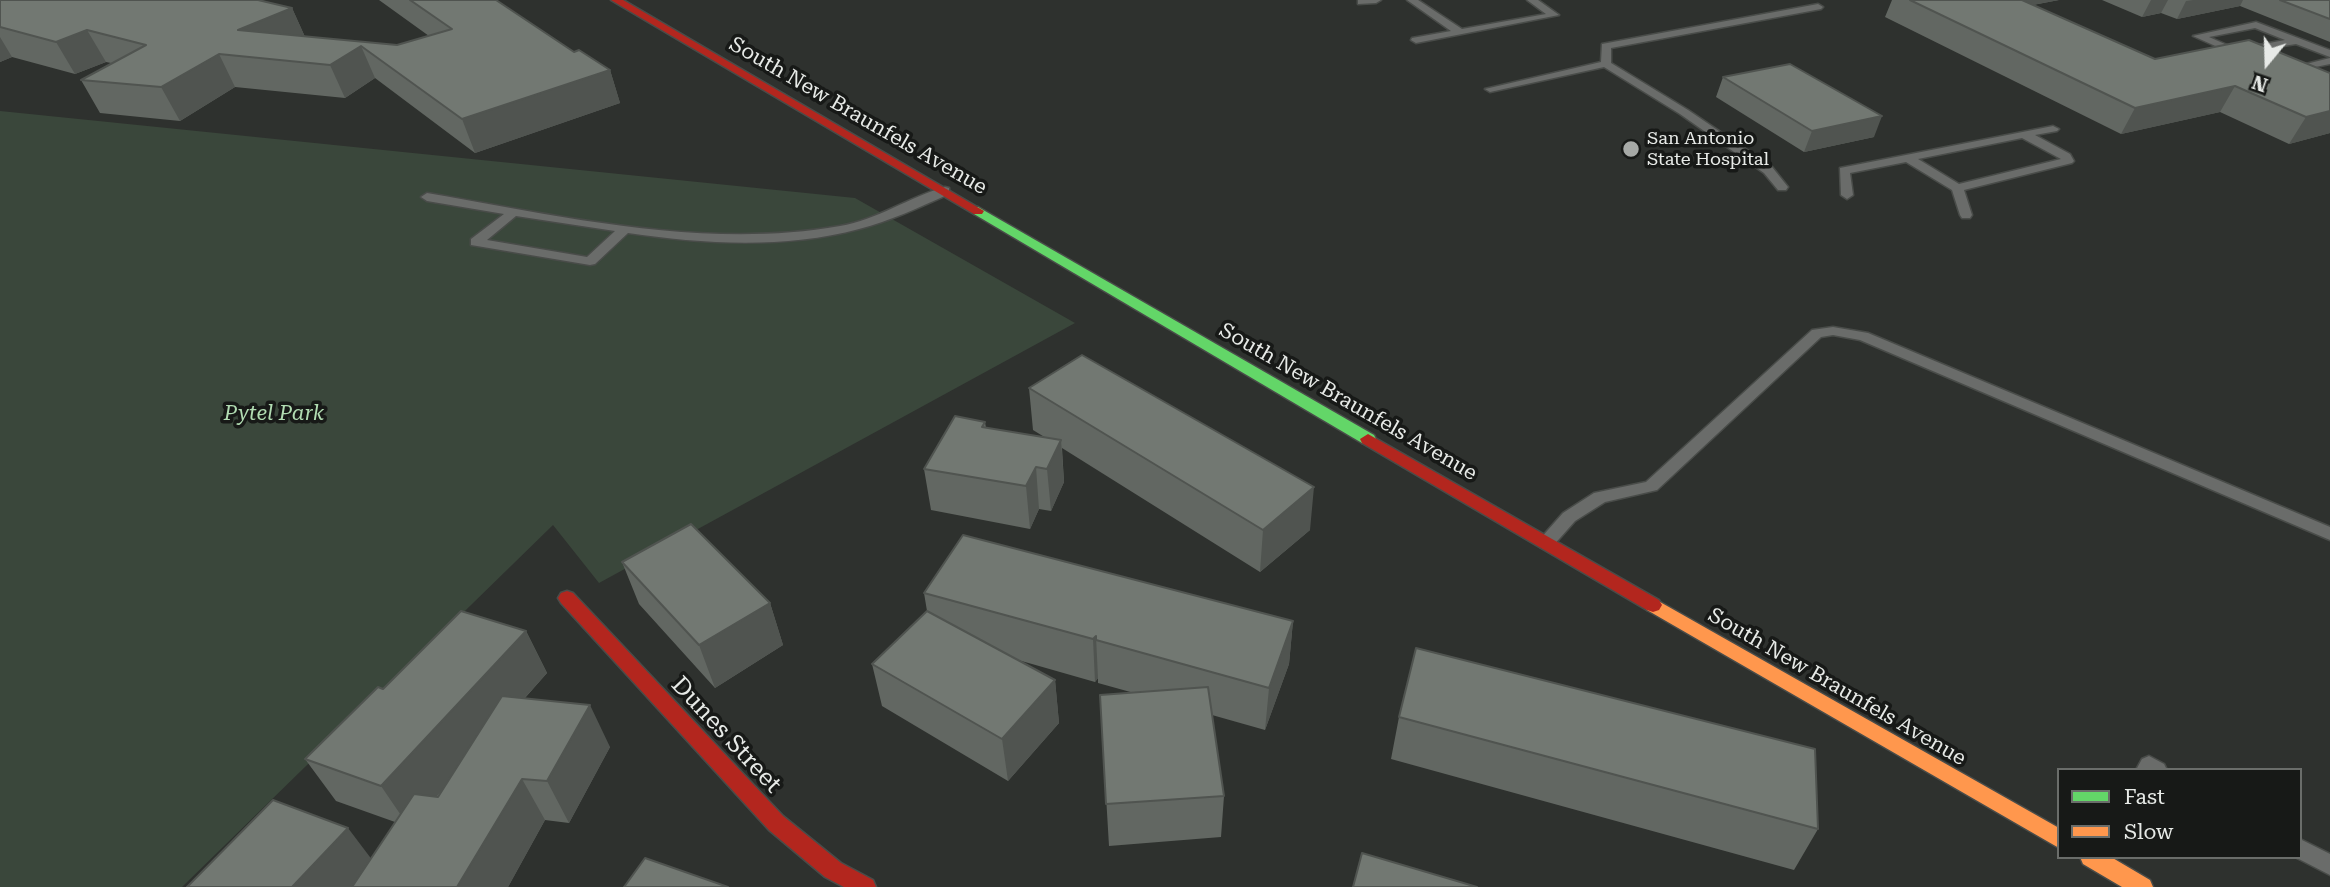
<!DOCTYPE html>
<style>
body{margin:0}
#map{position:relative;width:2330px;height:887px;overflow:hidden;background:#2e312e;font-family:"Roboto Serif",serif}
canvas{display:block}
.legend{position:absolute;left:2057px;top:768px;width:245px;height:91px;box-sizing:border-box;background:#171917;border:2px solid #6a6d6a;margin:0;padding:9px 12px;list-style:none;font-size:21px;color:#e7eae7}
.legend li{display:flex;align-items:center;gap:14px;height:35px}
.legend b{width:35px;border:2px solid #6a6d6a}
.north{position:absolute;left:2232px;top:28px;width:70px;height:70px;-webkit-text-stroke:5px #171917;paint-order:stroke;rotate:199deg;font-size:19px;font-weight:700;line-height:28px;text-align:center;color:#e7eae7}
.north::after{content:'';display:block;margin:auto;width:24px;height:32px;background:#e7eae7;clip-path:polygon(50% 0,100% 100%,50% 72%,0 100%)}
</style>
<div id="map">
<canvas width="2330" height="887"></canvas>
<ul class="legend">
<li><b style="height:9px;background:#63d668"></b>Fast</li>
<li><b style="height:9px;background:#ff974d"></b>Slow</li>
</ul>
<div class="north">N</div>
</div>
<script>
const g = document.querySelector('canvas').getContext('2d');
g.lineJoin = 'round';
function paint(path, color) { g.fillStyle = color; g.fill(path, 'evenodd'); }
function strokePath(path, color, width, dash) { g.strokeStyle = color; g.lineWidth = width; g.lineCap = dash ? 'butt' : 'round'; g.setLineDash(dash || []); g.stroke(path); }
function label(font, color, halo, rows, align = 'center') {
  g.font = font + ' "Roboto Serif",serif'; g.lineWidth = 7; g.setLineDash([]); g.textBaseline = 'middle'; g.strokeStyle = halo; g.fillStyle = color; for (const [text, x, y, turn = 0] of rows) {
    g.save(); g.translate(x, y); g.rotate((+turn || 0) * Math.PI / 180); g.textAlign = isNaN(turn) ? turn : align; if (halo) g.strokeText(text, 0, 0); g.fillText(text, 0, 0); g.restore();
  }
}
paint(new Path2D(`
 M0 111 855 198 1075 323 599 583 553 525 182 887H0Z`), '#3a473b');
const lane = new Path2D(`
 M1358 0H1381L1376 3 1358 4Z
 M1407 0H1418L1462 29 1546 14 1527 0H1538L1559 15 1416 43 1411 40 1412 38 1451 31Z
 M1818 4 1823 7 1821 9 1611 48V63L1688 110 1772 167 1788 187 1786 190H1778L1764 173 1680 114 1604 67 1490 92 1485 89 1601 62 1602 44Z
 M2256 22 2330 50V57L2296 44 2244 52V56L2240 57 2193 36ZM2255 28 2285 40 2243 48V52L2209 37Z
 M2330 58V64L2291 72 2286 69Z
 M2053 126 2059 129 2057 131 2035 135 2070 154 2074 161 2072 163 1964 190 1972 215 1970 218H1962L1960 215 1952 190 1906 162 1850 173 1853 195 1847 199 1841 195 1840 168ZM2022 138 2061 159 1959 184 1918 159Z
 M945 187 949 188V194C920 207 890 221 859 229 785 249 702 244 628 233L595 264 590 265 471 245V239L504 214 427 201 421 197 427 193C560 216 705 250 840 226 877 220 909 197 945 187ZM516 216 615 231 587 257 487 240Z
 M1833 327 1868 333 2330 527V540L1860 340 1833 335 1821 337 1657 490 1605 502 1575 521 1552 547H1540L1537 543 1540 539 1563 513 1594 493 1646 482 1812 330Z
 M2149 756 2164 764 2167 770H2136L2142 759Z
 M2300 839 2330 854V875L2295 857H2300Z`);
const fast = new Path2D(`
 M978 207 1374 435 1376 439 1368 444 1362 443 974 214V208Z`);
const slow = new Path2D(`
 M1653 598 2059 828V848L1647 610 1644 605 1647 600Z
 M2080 857H2111L2150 880 2153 887H2122L2083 864Z`);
const jam = new Path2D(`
 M611 0H623L984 211 982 214H974Z
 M1368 434 1659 600 1662 605 1659 610 1653 612 1647 610 1362 443 1360 439Z
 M567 591 573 593 783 816 841 863 873 880 876 887H844L825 877 769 830 561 603 558 598 561 593Z`);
strokePath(lane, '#494c49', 3);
strokePath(fast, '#494c49', 3);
strokePath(slow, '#494c49', 3);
strokePath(jam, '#494c49', 3);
paint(lane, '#6a6c6a');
paint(fast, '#63d668');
paint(slow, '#ff974d');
paint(jam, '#b3261e');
paint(new Path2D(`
 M0 0H261H260L292 8 305 37 397 45 429 36 379 0H496L574 52 610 70 620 103 475 153 375 78 345 98 235 87 180 121 100 113 81 80 111 63 106 62 75 74 12 57 0 62Z
 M1892 0H2059L2033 5 2155 59 2330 73V133L2289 144 2220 112 2121 134 1885 17Z
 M2102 0H2330V42L2240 6 2177 19 2161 13 2142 17Z
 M1723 77 1874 137 1804 152 1716 97Z
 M1029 388 1310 530 1260 572 1062 448 1064 482 1051 511 1039 509 1030 529 931 510 924 469 985 422 986 428 1046 438 1033 430Z
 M622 562 770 603 783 645 715 688 639 604Z
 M924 593 1293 621 1289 664 1265 730 1212 715 1224 796 1221 837 1109 846 1100 695 1134 693 1098 683V678L1095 682 1018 660 1055 680 1059 723 1008 781 882 706 872 664 927 611Z
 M526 631 547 673 525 698 610 747 569 823 545 820 508 887H187L371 858 395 822 336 801 305 759 383 689Z
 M1399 717 1818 829 1794 870 1391 759Z`), '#626762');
paint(new Path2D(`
 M2005 0H2059L2000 11Z
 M2151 0H2168L2161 13 2142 17Z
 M2193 0H2243L2240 6 2177 19 2186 1Z
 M292 8 306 39 238 30Z
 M87 30 106 62 75 74 56 42Z
 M0 37 12 57 0 62Z
 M361 46 375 78 345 98 330 65Z
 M219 54 235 87 180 121 161 87Z
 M610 70 620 103 475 153 462 119Z
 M2235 86 2220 112 2121 134 2135 108Z
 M2330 111V133L2289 144 2306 117Z
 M1882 116 1874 137 1804 152 1812 131Z
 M1061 440 1064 482 1051 511 1047 469Z
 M1036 467 1039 509 1030 529 1026 486Z
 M1314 487 1310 530 1260 572 1263 530Z
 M770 603 783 645 715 688 699 645Z
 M1293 621 1289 664 1265 730 1269 688Z
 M526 631 547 673 409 827 381 786Z
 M1096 636 1098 678 1095 682 1093 639Z
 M1055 680 1059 723 1008 781 1002 739Z
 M590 705 610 747 569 823 547 781Z
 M522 779 545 820 508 887H457Z
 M348 828 379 869 363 887H292Z`), '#505450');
const building = new Path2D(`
 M0 0H258L292 8 238 30 397 45 452 29 410 0H496L574 52 579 50 610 70 462 119 361 46 330 65 219 54 161 87 81 80 146 45 87 30 56 42 0 27Z
 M1910 0H2022L2155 59 2249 40 2330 73V111L2306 117 2235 86 2135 108Z
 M2280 0H2330V19Z
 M1790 64 1882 116 1812 131 1723 77Z
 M1082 355 1314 487 1263 530 1029 388Z
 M955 416 985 422 982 427 1061 440 1047 469 1036 467 1026 486 924 469Z
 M691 524 770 603 699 645 622 562Z
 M963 535 1293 621 1269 688 1096 640V636L1093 639 924 593Z
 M461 611 526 631 381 786 305 759 378 687 383 689Z
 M927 611 1055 680 1002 739 872 664Z
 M1416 648 1815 749 1818 829 1399 717Z
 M1208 687 1224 796 1106 804 1100 695Z
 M502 696 590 705 547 781 522 779 457 887H352L414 794 438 797Z
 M273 800 348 828 292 887H187Z
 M1362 853 1477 887H1353Z
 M645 858 728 887H624Z`);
paint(building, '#727872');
strokePath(building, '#505450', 2);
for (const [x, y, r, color] of [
 [1631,149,9,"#a6a9a6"]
]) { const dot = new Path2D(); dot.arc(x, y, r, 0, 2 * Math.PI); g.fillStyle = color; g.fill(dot); strokePath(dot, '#171917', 2.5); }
label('18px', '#e7eae7', '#171917', [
 ["San Antonio",1647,139],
 ["State Hospital",1647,160]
], 'left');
label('21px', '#e7eae7', '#171917', [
 ["South New Braunfels Avenue",858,116,30],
 ["South New Braunfels Avenue",1348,402,30],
 ["South New Braunfels Avenue",1837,687,30]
]);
label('italic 21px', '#b1dcb2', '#171917', [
 ["Pytel Park",274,414]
]);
label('24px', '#e7eae7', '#171917', [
 ["Dunes Street",726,735,47]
]);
</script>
